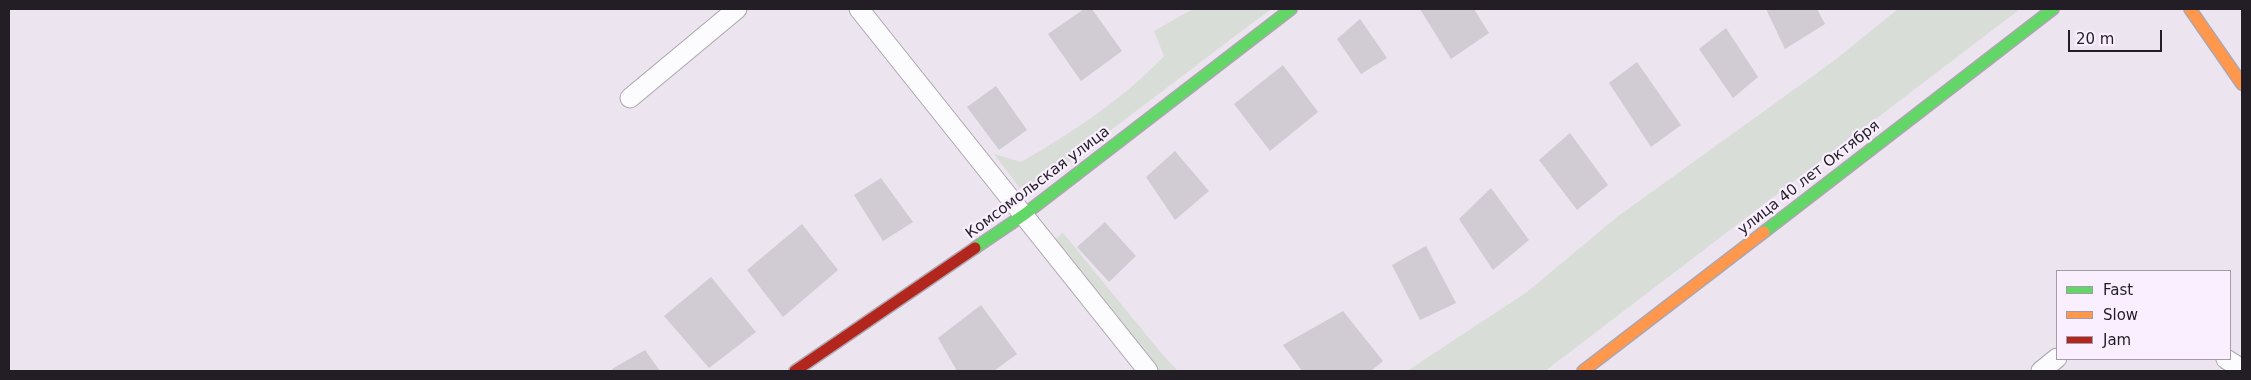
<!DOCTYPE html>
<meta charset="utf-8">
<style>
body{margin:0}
#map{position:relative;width:2251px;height:380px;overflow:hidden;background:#ece4ef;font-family:"DejaVu Sans",sans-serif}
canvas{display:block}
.frame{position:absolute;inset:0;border:10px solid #231e25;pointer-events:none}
.legend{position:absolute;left:2056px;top:270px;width:175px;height:90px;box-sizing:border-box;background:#f9effe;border:1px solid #a39ba7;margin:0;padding:6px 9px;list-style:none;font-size:15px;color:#231e25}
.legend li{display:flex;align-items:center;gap:10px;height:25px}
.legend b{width:25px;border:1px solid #a39ba7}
.scale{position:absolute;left:2068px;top:30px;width:94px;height:22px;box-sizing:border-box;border:2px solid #231e25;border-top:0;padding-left:6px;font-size:15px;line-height:18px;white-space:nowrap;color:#231e25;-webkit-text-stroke:4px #f9effe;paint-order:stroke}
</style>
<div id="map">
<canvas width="2251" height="380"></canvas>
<div class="frame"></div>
<ul class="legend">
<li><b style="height:6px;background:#63d668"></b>Fast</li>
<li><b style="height:6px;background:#ff974d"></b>Slow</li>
<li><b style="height:6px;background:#b3261e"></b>Jam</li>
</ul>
<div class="scale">20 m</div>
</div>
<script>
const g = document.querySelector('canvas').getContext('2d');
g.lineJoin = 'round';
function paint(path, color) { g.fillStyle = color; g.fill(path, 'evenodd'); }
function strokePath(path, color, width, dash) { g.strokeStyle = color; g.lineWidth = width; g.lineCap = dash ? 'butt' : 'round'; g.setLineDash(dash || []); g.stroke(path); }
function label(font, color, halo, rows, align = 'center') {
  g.font = font + ' "DejaVu Sans",sans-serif'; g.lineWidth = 4.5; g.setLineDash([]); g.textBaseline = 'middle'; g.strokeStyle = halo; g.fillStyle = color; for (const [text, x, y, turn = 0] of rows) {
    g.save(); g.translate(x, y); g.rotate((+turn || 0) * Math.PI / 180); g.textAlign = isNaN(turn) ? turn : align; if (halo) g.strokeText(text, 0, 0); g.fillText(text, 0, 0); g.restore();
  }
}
paint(new Path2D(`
 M1193 9H1271L1025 195 994 154 1021 162C1074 131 1121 101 1164 56L1154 31Z
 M1898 9H2020L1545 371H1407L1527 292 1617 217 1835 60Z
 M1063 233 1162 354 1178 371H1157L1054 240Z`), '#d9ddd7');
paint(new Path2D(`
 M1084 9H1092L1122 51 1081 81 1048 34Z
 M1420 9H1474L1489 33 1451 59Z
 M1766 9H1817L1825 24 1785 49Z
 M1360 19 1387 58 1361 74 1337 39Z
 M1726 28 1758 77 1733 98 1699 49Z
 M1637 62 1681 125 1651 147 1609 83Z
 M1283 65 1318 112 1270 151 1234 104Z
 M996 86 1027 130 999 150 967 107Z
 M1570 133 1608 185 1577 210 1539 160Z
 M1175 151 1209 191 1175 220 1146 177Z
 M881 178 913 222 883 241 854 195Z
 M1491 188 1529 240 1493 270 1459 219Z
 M1105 222 1136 256 1109 282 1077 247Z
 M802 224 838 270 783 317 747 270Z
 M1426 246 1456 303 1420 320 1392 265Z
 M711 277 756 332 709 368 664 316Z
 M981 305 1017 354 994 371H957L938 338Z
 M1343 311 1383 361 1371 371H1302L1283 345Z
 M645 350 660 371H613L612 369Z`), '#d1cbd3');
const lane = new Path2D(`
 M859 9 1148 371
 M630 98 737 9
 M2226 359 2242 369
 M2041 371 2057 358`);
const fast = new Path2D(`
 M1764 232 2053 9
 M975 248 1025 214 1291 9`);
const slow = new Path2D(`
 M2190 9 2242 84
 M1583 371 1764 232`);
const jam = new Path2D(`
 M795 371 975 248`);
strokePath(lane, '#aca6ae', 21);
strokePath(fast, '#aca6ae', 14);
strokePath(slow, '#aca6ae', 14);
strokePath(jam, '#aca6ae', 14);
strokePath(lane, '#fcfbfd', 19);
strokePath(fast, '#63d668', 11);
strokePath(slow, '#ff974d', 11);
strokePath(jam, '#b3261e', 11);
label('15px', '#231e25', '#f9effe', [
 ["улица 40 лет Октября",1809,178,-38],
 ["Комсомольская улица",1038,183,-37]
]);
</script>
